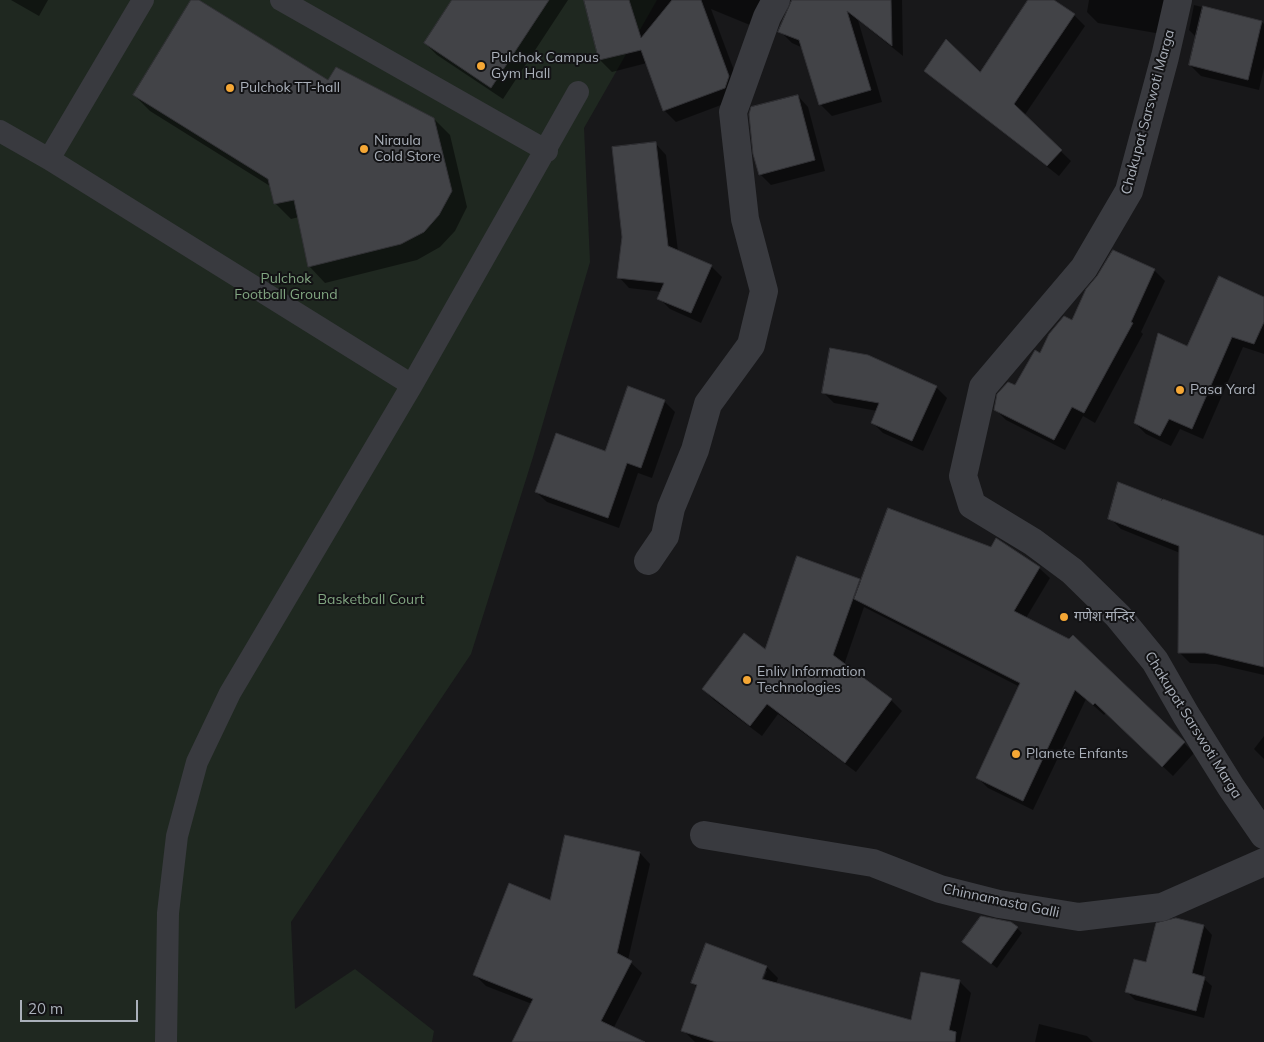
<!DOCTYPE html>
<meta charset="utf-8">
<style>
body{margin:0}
#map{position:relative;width:1264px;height:1042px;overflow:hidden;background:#18181a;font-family:Mulish,sans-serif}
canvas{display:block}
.scale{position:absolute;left:20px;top:1000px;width:118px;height:22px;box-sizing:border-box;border:2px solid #aab0ba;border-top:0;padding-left:6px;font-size:15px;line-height:18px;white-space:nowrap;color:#aab0ba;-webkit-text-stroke:4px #131315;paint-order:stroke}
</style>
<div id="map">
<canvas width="1264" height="1042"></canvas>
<div class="scale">20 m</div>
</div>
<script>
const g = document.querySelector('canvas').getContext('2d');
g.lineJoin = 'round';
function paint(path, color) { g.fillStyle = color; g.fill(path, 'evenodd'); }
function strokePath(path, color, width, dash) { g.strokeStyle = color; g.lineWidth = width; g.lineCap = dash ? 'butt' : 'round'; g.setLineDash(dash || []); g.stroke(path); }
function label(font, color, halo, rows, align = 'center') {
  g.font = font + ' Mulish,"Noto Sans Devanagari",sans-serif'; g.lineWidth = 4; g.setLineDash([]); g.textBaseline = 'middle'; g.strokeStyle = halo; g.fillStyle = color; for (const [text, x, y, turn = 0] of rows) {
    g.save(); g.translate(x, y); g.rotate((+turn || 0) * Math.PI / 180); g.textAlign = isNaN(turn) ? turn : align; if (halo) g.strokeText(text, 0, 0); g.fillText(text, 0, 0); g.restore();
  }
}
paint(new Path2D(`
 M0 0H657L584 128 590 262 533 457 471 654 291 922 295 1009 355 969 434 1031 432 1042H0Z`), '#1f2820');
paint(new Path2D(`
 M11 0H48L39 16Z
 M193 0H196L329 82 434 119 450 135 467 207 455 231 440 247 417 260 325 283 310 267 299 217 291 219 275 203 270 186 150 111 134 95Z
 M454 0H568L503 99 437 55 425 43Z
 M585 0H778L762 30 711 9 741 89 737 99 676 122 664 110 647 63 612 72 600 60Z
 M793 0H902L903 56 858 20 882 102 832 116 820 104 803 48 792 43 780 31Z
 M1029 0H1052L1074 15 1085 26 1024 116 1071 161 1059 176 937 81 926 71 975 82Z
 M1089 0H1165L1167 35 1098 23 1087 12Z
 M1194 5 1262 22 1264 24V68L1259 90 1201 76 1190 65 1197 38 1189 30Z
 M798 96 808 107 825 171 771 185 760 174Z
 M656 144 666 155 678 251 711 266 722 277 701 323 670 309 659 298 662 292 629 288 619 277Z
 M1154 270 1165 281 1141 332 1143 334 1095 423 1083 416 1065 450 1006 420 995 409 1015 387 1040 354 1072 322Z
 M1264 299V354L1243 347 1203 439 1180 429 1171 446 1146 434 1135 423 1188 348Z
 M936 387 947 398 923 451 883 433 872 422 877 411 834 403 823 392Z
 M664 401 675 412 652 478 638 473 619 528 547 502 536 492 605 453Z
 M1119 484 1264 537V675L1216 664 1190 663 1180 653V553L1121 529 1110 518Z
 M1039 568 1050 578 1026 618 1184 743 1194 753 1173 776 1106 713 1104 715 1086 699 1033 810 988 788 978 778 1020 687 864 607 844 665 891 700 902 711 856 772 778 714 762 736 714 700 703 689 766 651 860 580 862 582Z
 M1264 736V759L1254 749Z
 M640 853 650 864 628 960 642 973 612 1031 613 1042H513L532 1004 486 986 475 975 551 902Z
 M1176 919 1204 926 1212 935 1202 977 1212 986 1204 1018 1135 1000 1127 992Z
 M1017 928 1022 933 997 968 963 942Z
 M767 967 778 978 776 984 911 1021 959 981 971 993 960 1042H695L683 1030 697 987 692 982ZM764 971H767L761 985 759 984Z
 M1039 1024 1087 1036 1093 1042H1035Z`), '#0007');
const building = new Path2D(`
 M191 0H199L328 80 336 67 434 118 452 191 439 215 424 232 401 244 308 267 294 200 274 204 268 179 133 95Z
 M452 0H549L491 88 424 43Z
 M584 0H629L641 38 672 0H701L729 76 725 88 663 111 641 50 599 60Z
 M792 0H891L892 46 847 11 871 90 819 105 799 40 778 32Z
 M1028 0H1054L1075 14 1014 104 1062 150 1047 166 924 71 946 39 980 72Z
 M1203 6 1262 21 1248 80 1189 65Z
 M798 95 815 160 759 175 753 154 749 114 751 107Z
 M656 142 668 246 712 265 691 313 657 299 664 283 617 278 622 237 612 147Z
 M1113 250 1155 269 1131 322 1133 323 1084 413 1072 407 1054 440 994 410 997 394 1008 382 1015 385 1035 350 1040 353 1049 334 1064 316 1072 320 1086 289 1097 276Z
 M1219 276 1264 297V322L1254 344 1232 337 1192 429 1169 419 1160 436 1134 423 1158 333 1187 346Z
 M830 348 868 355 937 386 912 441 871 423 879 403 822 393Z
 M628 386 665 400 641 468 627 463 608 518 535 492 556 433 605 451Z
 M1118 482 1162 499 1161 501 1163 499 1264 536V667L1205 653H1178L1179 546 1108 519Z
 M888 508 991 547 996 538 1040 567 1014 611 1069 639 1073 635 1185 742 1162 767 1095 703 1093 705 1075 690 1023 801 976 778 1020 683 854 599Z
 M797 556 860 579 833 655 892 699 845 763 767 704 750 726 702 689 744 633 765 649Z
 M565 835 640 852 617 953 632 961 601 1021 645 1042H512L533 999 473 975 509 883 550 900Z
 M981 916 1011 922 1018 927 991 964 962 942Z
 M1176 918 1204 925 1192 973 1205 977 1196 1011 1125 992 1134 959 1146 962 1156 923Z
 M706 943 767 966 762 979 911 1020 921 972 960 980 949 1030 956 1032 955 1042H716L681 1031 697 985 691 983Z`);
paint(building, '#424347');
strokePath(building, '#323236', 1);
strokePath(new Path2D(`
 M281 0 547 151
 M0 131 49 159 412 385
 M49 159 143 0
 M166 1042 168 913 177 836 197 762 230 693 412 385 578 92`), '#393a3f', 22);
strokePath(new Path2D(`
 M1178 0 1165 57 1129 191 1084 268 983 387 963 476 972 505 1033 542 1072 571 1118 616 1155 661 1186 715 1231 787 1264 835
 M648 561 665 536 671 508 695 450 708 404 751 345 764 291 745 219 733 112 767 17 776 0
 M704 835 873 863 940 889 999 904 1079 917 1162 907 1264 862`), '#393a3f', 28);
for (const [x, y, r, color] of [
 [481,66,5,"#f5a735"],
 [230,88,5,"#f5a735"],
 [364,149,5,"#f5a735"],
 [1180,390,5,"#f5a735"],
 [1064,617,5,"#f5a735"],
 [747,680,5,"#f5a735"],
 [1016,754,5,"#f5a735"]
]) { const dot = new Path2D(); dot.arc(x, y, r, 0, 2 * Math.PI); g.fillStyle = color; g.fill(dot); strokePath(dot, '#131315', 2); }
label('14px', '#aab0ba', '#131315', [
 ["Pulchok Campus",491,58],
 ["Gym Hall",491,74],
 ["Pulchok TT-hall",240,88],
 ["Niraula",374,141],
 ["Cold Store",374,157],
 ["Pasa Yard",1190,390],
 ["गणेश मन्दिर",1074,617],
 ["Enliv Information",757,672],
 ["Technologies",757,688],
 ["Planete Enfants",1026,754]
], 'left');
label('14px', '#aab0ba', '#131315', [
 ["Chakupat Sarswoti Marga",1148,112,-75],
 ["Chakupat Sarswoti Marga",1193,725,58],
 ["Chinnamasta Galli",1001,901,12]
]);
label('14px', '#81a581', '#131315', [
 ["Pulchok",286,279],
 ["Football Ground",286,295],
 ["Basketball Court",371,600]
]);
</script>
